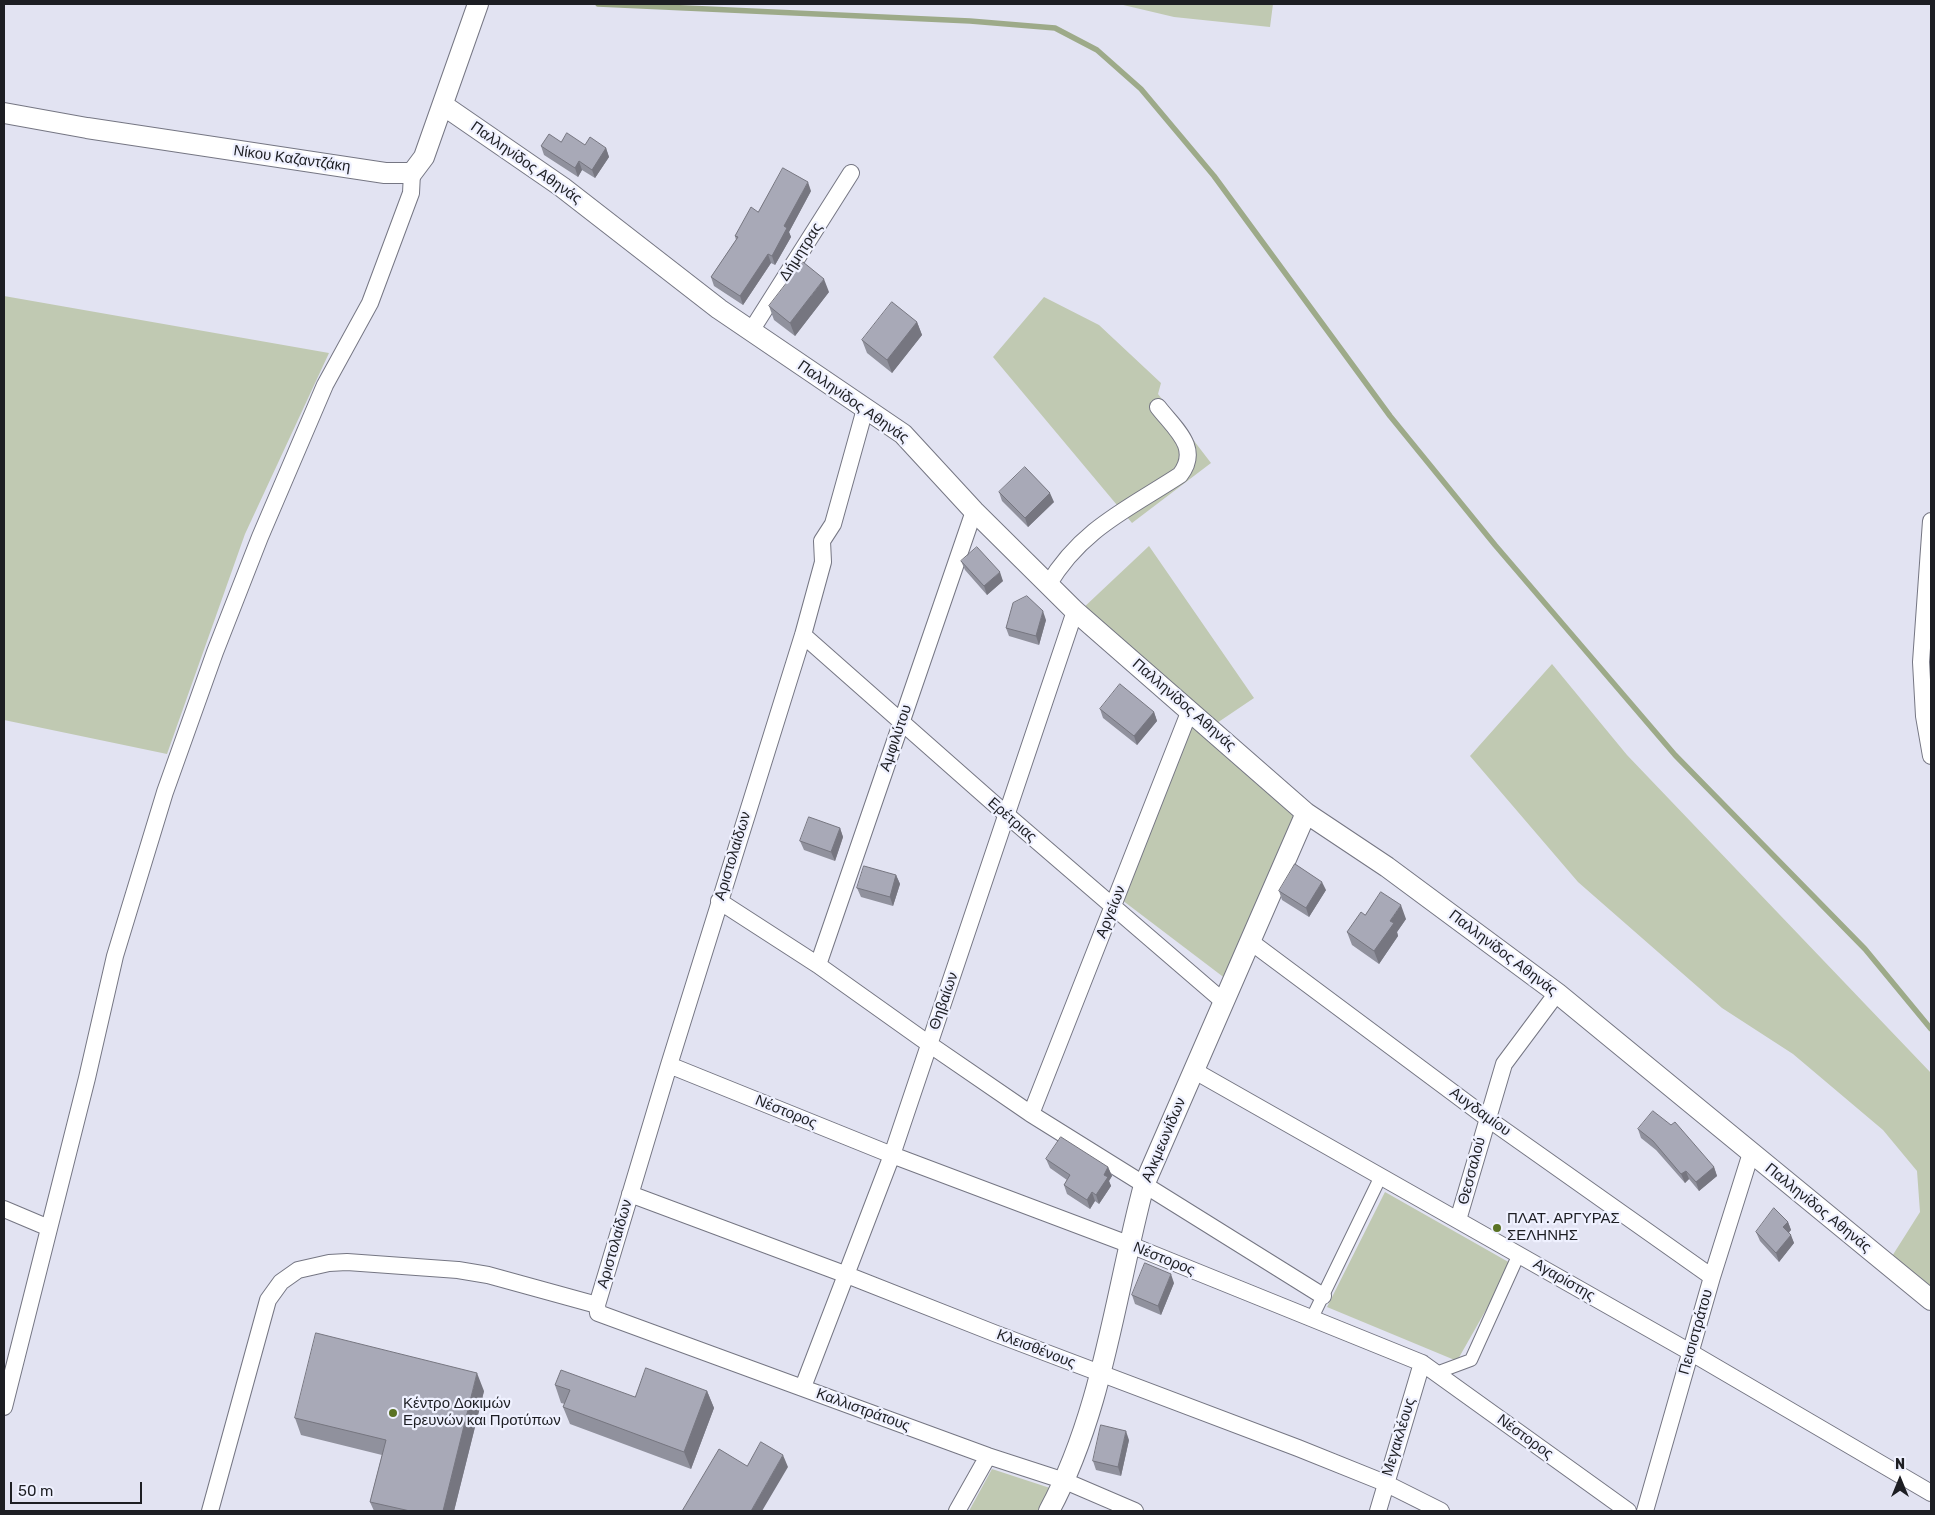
<!DOCTYPE html>
<meta charset="utf-8">
<style>
body{margin:0}
#map{position:relative;width:1935px;height:1515px;overflow:hidden;background:#e2e3f2;font-family:Rubik,sans-serif}
canvas{display:block}
.frame{position:absolute;inset:0;border:5px solid #1d1e23;pointer-events:none}
.north{position:absolute;left:1875px;top:1455px;width:50px;height:50px;-webkit-text-stroke:4px #eff1ff;paint-order:stroke;rotate:0deg;font-size:14px;font-weight:700;line-height:20px;text-align:center;color:#1d1e23}
.north::after{content:'';display:block;margin:auto;width:18px;height:22px;background:#1d1e23;clip-path:polygon(50% 0,100% 100%,50% 72%,0 100%)}
.scale{position:absolute;left:10px;top:1482px;width:132px;height:22px;box-sizing:border-box;border:2px solid #1d1e23;border-top:0;padding-left:6px;font-size:15px;line-height:18px;white-space:nowrap;color:#1d1e23;-webkit-text-stroke:4px #eff1ff;paint-order:stroke}
</style>
<div id="map">
<canvas width="1935" height="1515"></canvas>
<div class="frame"></div>
<div class="north">N</div>
<div class="scale">50 m</div>
</div>
<script>
const g = document.querySelector('canvas').getContext('2d');
g.lineJoin = 'round';
function paint(path, color) { g.fillStyle = color; g.fill(path, 'evenodd'); }
function strokePath(path, color, width, dash) { g.strokeStyle = color; g.lineWidth = width; g.lineCap = dash ? 'butt' : 'round'; g.setLineDash(dash || []); g.stroke(path); }
function label(font, color, halo, rows, align = 'center') {
  g.font = font + ' Rubik,sans-serif'; g.lineWidth = 4.5; g.setLineDash([]); g.textBaseline = 'middle'; g.strokeStyle = halo; g.fillStyle = color; for (const [text, x, y, turn = 0] of rows) {
    g.save(); g.translate(x, y); g.rotate((+turn || 0) * Math.PI / 180); g.textAlign = isNaN(turn) ? turn : align; if (halo) g.strokeText(text, 0, 0); g.fillText(text, 0, 0); g.restore();
  }
}
paint(new Path2D(`
 M1119 4H1273L1270 27 1174 17Z
 M4 296 329 353 245 534 167 754 4 720Z
 M1044 297 1099 325 1161 383 1158 394 1211 463 1132 523 993 357Z
 M1149 546 1254 698 1214 725 1081 610Z
 M1552 664 1627 755 1931 1073V1292L1889 1261 1920 1212 1917 1171 1883 1130 1793 1054 1722 1008 1578 882 1470 756Z
 M1193 723 1295 815 1226 979 1122 900Z
 M1385 1192 1512 1264 1457 1361 1327 1307Z
 M992 1469 1050 1488 1038 1511H969Z`), '#c0c9b2');
strokePath(new Path2D(`
 M598 4 970 21 1055 28 1097 50 1141 89 1214 176 1390 416 1495 545 1675 755 1865 949 1931 1029`), '#9daa89', 5.5);
const pedestrian = new Path2D(`
 M1312 1318 1381 1176
 M1436 1373 1471 1360 1519 1254`);
const minor = new Path2D(`
 M751 331 851 173
 M865 409 833 524 822 541 823 562 803 635 669 1065 597 1305 598 1313 988 1456 1065 1481 1135 1511
 M1931 521 1921 662 1924 716 1931 756
 M1048 585C1081 529 1128 509 1180 475 1201 448 1175 429 1158 407
 M803 635 1008 816 1224 1002
 M719 901 818 965 929 1044 1031 1114 1323 1296
 M1251 942 1487 1118 1712 1277
 M818 965 974 511
 M669 1065 892 1155 1128 1244 1422 1363 1628 1511
 M1193 1070 1690 1352 1931 1493
 M1031 1114 1190 710
 M630 1194 847 1275 994 1333 1298 1448 1385 1483 1441 1511
 M4 1209 49 1228
 M1458 1220 1504 1064 1557 993
 M803 1387 892 1155 1075 611
 M4 1407 87 1078 115 956 165 792 215 652 260 537 325 385 370 303 411 193 412 173
 M210 1511 268 1300 281 1282 298 1270 329 1263 347 1262 458 1270 488 1275 597 1305
 M957 1511 988 1456
 M1378 1511 1422 1363
 M1645 1511 1712 1277 1751 1153`);
const tertiary = new Path2D(`
 M443 105 562 187 719 309 903 434 974 511 1075 611 1306 813 1387 867 1557 993 1931 1300
 M4 113 87 128 385 173H412L424 157 478 4
 M1049 1511C1103 1411 1115 1294 1144 1185L1306 813`);
strokePath(pedestrian, '#757683', 14);
strokePath(minor, '#757683', 18);
strokePath(tertiary, '#757683', 22);
strokePath(pedestrian, '#fff', 12);
strokePath(minor, '#fff', 16);
strokePath(tertiary, '#fff', 20);
paint(new Path2D(`
 M561 142 606 148 609 157 595 178 582 170 578 177 544 155 541 146Z
 M811 191 789 232 791 237 775 265 771 263 743 305 714 286 711 277 736 240 735 236 758 212Z
 M829 292 795 336 774 320 769 306Z
 M917 322 922 335 892 373 867 353 862 340Z
 M999 492 1054 502 1028 527 1002 501Z
 M961 561 1003 581 987 595 965 570Z
 M1046 620 1039 645 1009 636 1006 628Z
 M1100 709 1154 712 1157 721 1137 745 1103 718Z
 M840 828 843 837 835 861 804 850 800 841Z
 M896 875 900 884 893 906 861 897 857 888Z
 M1326 890 1309 917 1282 900 1279 891Z
 M1365 915 1406 919 1397 932 1398 936 1379 964 1352 945 1347 932Z
 M1638 1129 1714 1167 1717 1176 1699 1191 1689 1179 1685 1183 1656 1150 1641 1138Z
 M1046 1159 1108 1167 1112 1176 1109 1181 1111 1186 1099 1204 1095 1201 1090 1209 1067 1194 1064 1185 1067 1180 1050 1168Z
 M1788 1222 1791 1230 1789 1232 1794 1243 1779 1262 1760 1241 1756 1232Z
 M1174 1283 1161 1315 1135 1304 1132 1295Z
 M555 1385 635 1397 707 1391 714 1408 691 1469 570 1424 563 1407 565 1404 561 1403Z
 M484 1391 454 1511H374L370 1502 382 1455 301 1435 295 1418Z
 M1129 1440 1121 1476 1096 1470 1093 1461Z`), '#90919d');
paint(new Path2D(`
 M606 148 609 157 595 178 592 170Z
 M579 161 582 170 578 177 575 168Z
 M808 182 811 191 789 232 791 237 775 265 772 256 784 226Z
 M768 254 771 263 743 305 740 296Z
 M824 279 829 292 795 336 790 323Z
 M917 322 922 335 892 373 887 360Z
 M1050 493 1054 502 1028 527 1025 518Z
 M1000 572 1003 581 987 595 984 586Z
 M1043 611 1046 620 1039 645 1036 636Z
 M1154 712 1157 721 1137 745 1134 736Z
 M840 828 843 837 835 861 831 852Z
 M896 875 900 884 893 906 890 897Z
 M1322 882 1326 890 1309 917 1306 908Z
 M1401 905 1406 919 1397 932 1398 936 1379 964 1374 951 1390 921Z
 M1108 1167 1112 1176 1109 1181 1111 1186 1099 1204 1096 1195 1104 1175Z
 M1714 1167 1717 1176 1699 1191 1696 1182Z
 M1686 1171 1689 1179 1685 1183 1681 1174Z
 M1092 1192 1095 1201 1090 1209 1087 1200Z
 M1788 1222 1791 1230 1786 1236 1783 1227Z
 M1791 1235 1794 1243 1779 1262 1776 1253Z
 M1171 1274 1174 1283 1161 1315 1158 1306Z
 M477 1373 484 1391 454 1511H443Z
 M707 1391 714 1408 691 1469 684 1452Z
 M1126 1431 1129 1440 1121 1476 1118 1467Z
 M783 1455 788 1467 762 1511H751Z`), '#767680');
const building = new Path2D(`
 M567 133 585 145 590 137 606 148 592 170 579 161 575 168 541 146 549 134 561 142Z
 M783 168 808 182 784 226 787 228 772 256 768 254 740 296 711 277 738 237 735 236 751 207 758 212Z
 M803 262 824 279 790 323 769 306Z
 M892 302 917 322 887 360 862 340Z
 M1025 467 1050 493 1025 518 999 492Z
 M977 547 1000 572 984 586 961 561Z
 M1027 596 1043 611 1036 636 1006 628 1013 603Z
 M1120 684 1154 712 1134 736 1100 709Z
 M809 817 840 828 831 852 800 841Z
 M1295 864 1322 882 1306 908 1279 891Z
 M864 866 896 875 890 897 857 888Z
 M1381 892 1401 905 1390 921 1394 923 1374 951 1347 932 1361 912 1365 915Z
 M1653 1111 1671 1125 1675 1122 1714 1167 1696 1182 1686 1171 1681 1174 1653 1141 1638 1129Z
 M1061 1137 1108 1167 1104 1175 1108 1177 1096 1195 1092 1192 1087 1200 1064 1185 1070 1175 1046 1159Z
 M1774 1208 1788 1222 1783 1227 1791 1235 1776 1253 1756 1232Z
 M1145 1263 1171 1274 1158 1306 1132 1295Z
 M316 1333 477 1373 443 1511H410L370 1502 386 1440 295 1418Z
 M646 1368 707 1391 684 1452 563 1407 570 1390 555 1385 561 1370 635 1397Z
 M1101 1425 1126 1431 1118 1467 1093 1461Z
 M761 1442 783 1455 751 1511H682L719 1449 747 1466Z`);
paint(building, '#a8a9b7');
strokePath(building, '#767680', 1);
for (const [x, y, r, color] of [
 [1497,1228,5,"#5a7224"],
 [393,1413,5,"#5a7224"]
]) { const dot = new Path2D(); dot.arc(x, y, r, 0, 2 * Math.PI); g.fillStyle = color; g.fill(dot); strokePath(dot, '#eff1ff', 2); }
label('15px', '#1d1e23', '#eff1ff', [
 ["Νίκου Καζαντζάκη",292,159,8],
 ["Παλληνίδος Αθηνάς",526,163,35],
 ["Δήμητρας",801,252,-57],
 ["Παλληνίδος Αθηνάς",853,402,35],
 ["Παλληνίδος Αθηνάς",1184,705,41],
 ["Αμφιλύτου",896,738,-71],
 ["Ερέτριας",1012,820,41],
 ["Αριστολαίδων",733,856,-73],
 ["Αργείων",1111,912,-68],
 ["Παλληνίδος Αθηνάς",1503,953,37],
 ["Θηβαίων",944,1001,-71],
 ["Νέστορος",786,1112,22],
 ["Αυγδαμίου",1480,1112,36],
 ["Αλκμεωνίδων",1164,1140,-67],
 ["Θεσσαλού",1472,1171,-75],
 ["Παλληνίδος Αθηνάς",1818,1208,39],
 ["Αριστολαίδων",615,1244,-74],
 ["Νέστορος",1164,1259,22],
 ["Αγαρίστης",1564,1280,30],
 ["Πεισιστράτου",1696,1332,-74],
 ["Κλεισθένους",1036,1349,21],
 ["Καλλιστράτους",863,1410,20],
 ["Μεγακλέους",1399,1437,-73],
 ["Νέστορος",1525,1437,36]
]);
label('15px', '#1d1e23', '#eff1ff', [
 ["ΠΛΑΤ. ΑΡΓΥΡΑΣ",1507,1219],
 ["ΣΕΛΗΝΗΣ",1507,1236],
 ["Κέντρο Δοκιμών",403,1404],
 ["Ερευνών και Προτύπων",403,1421]
], 'left');
</script>
